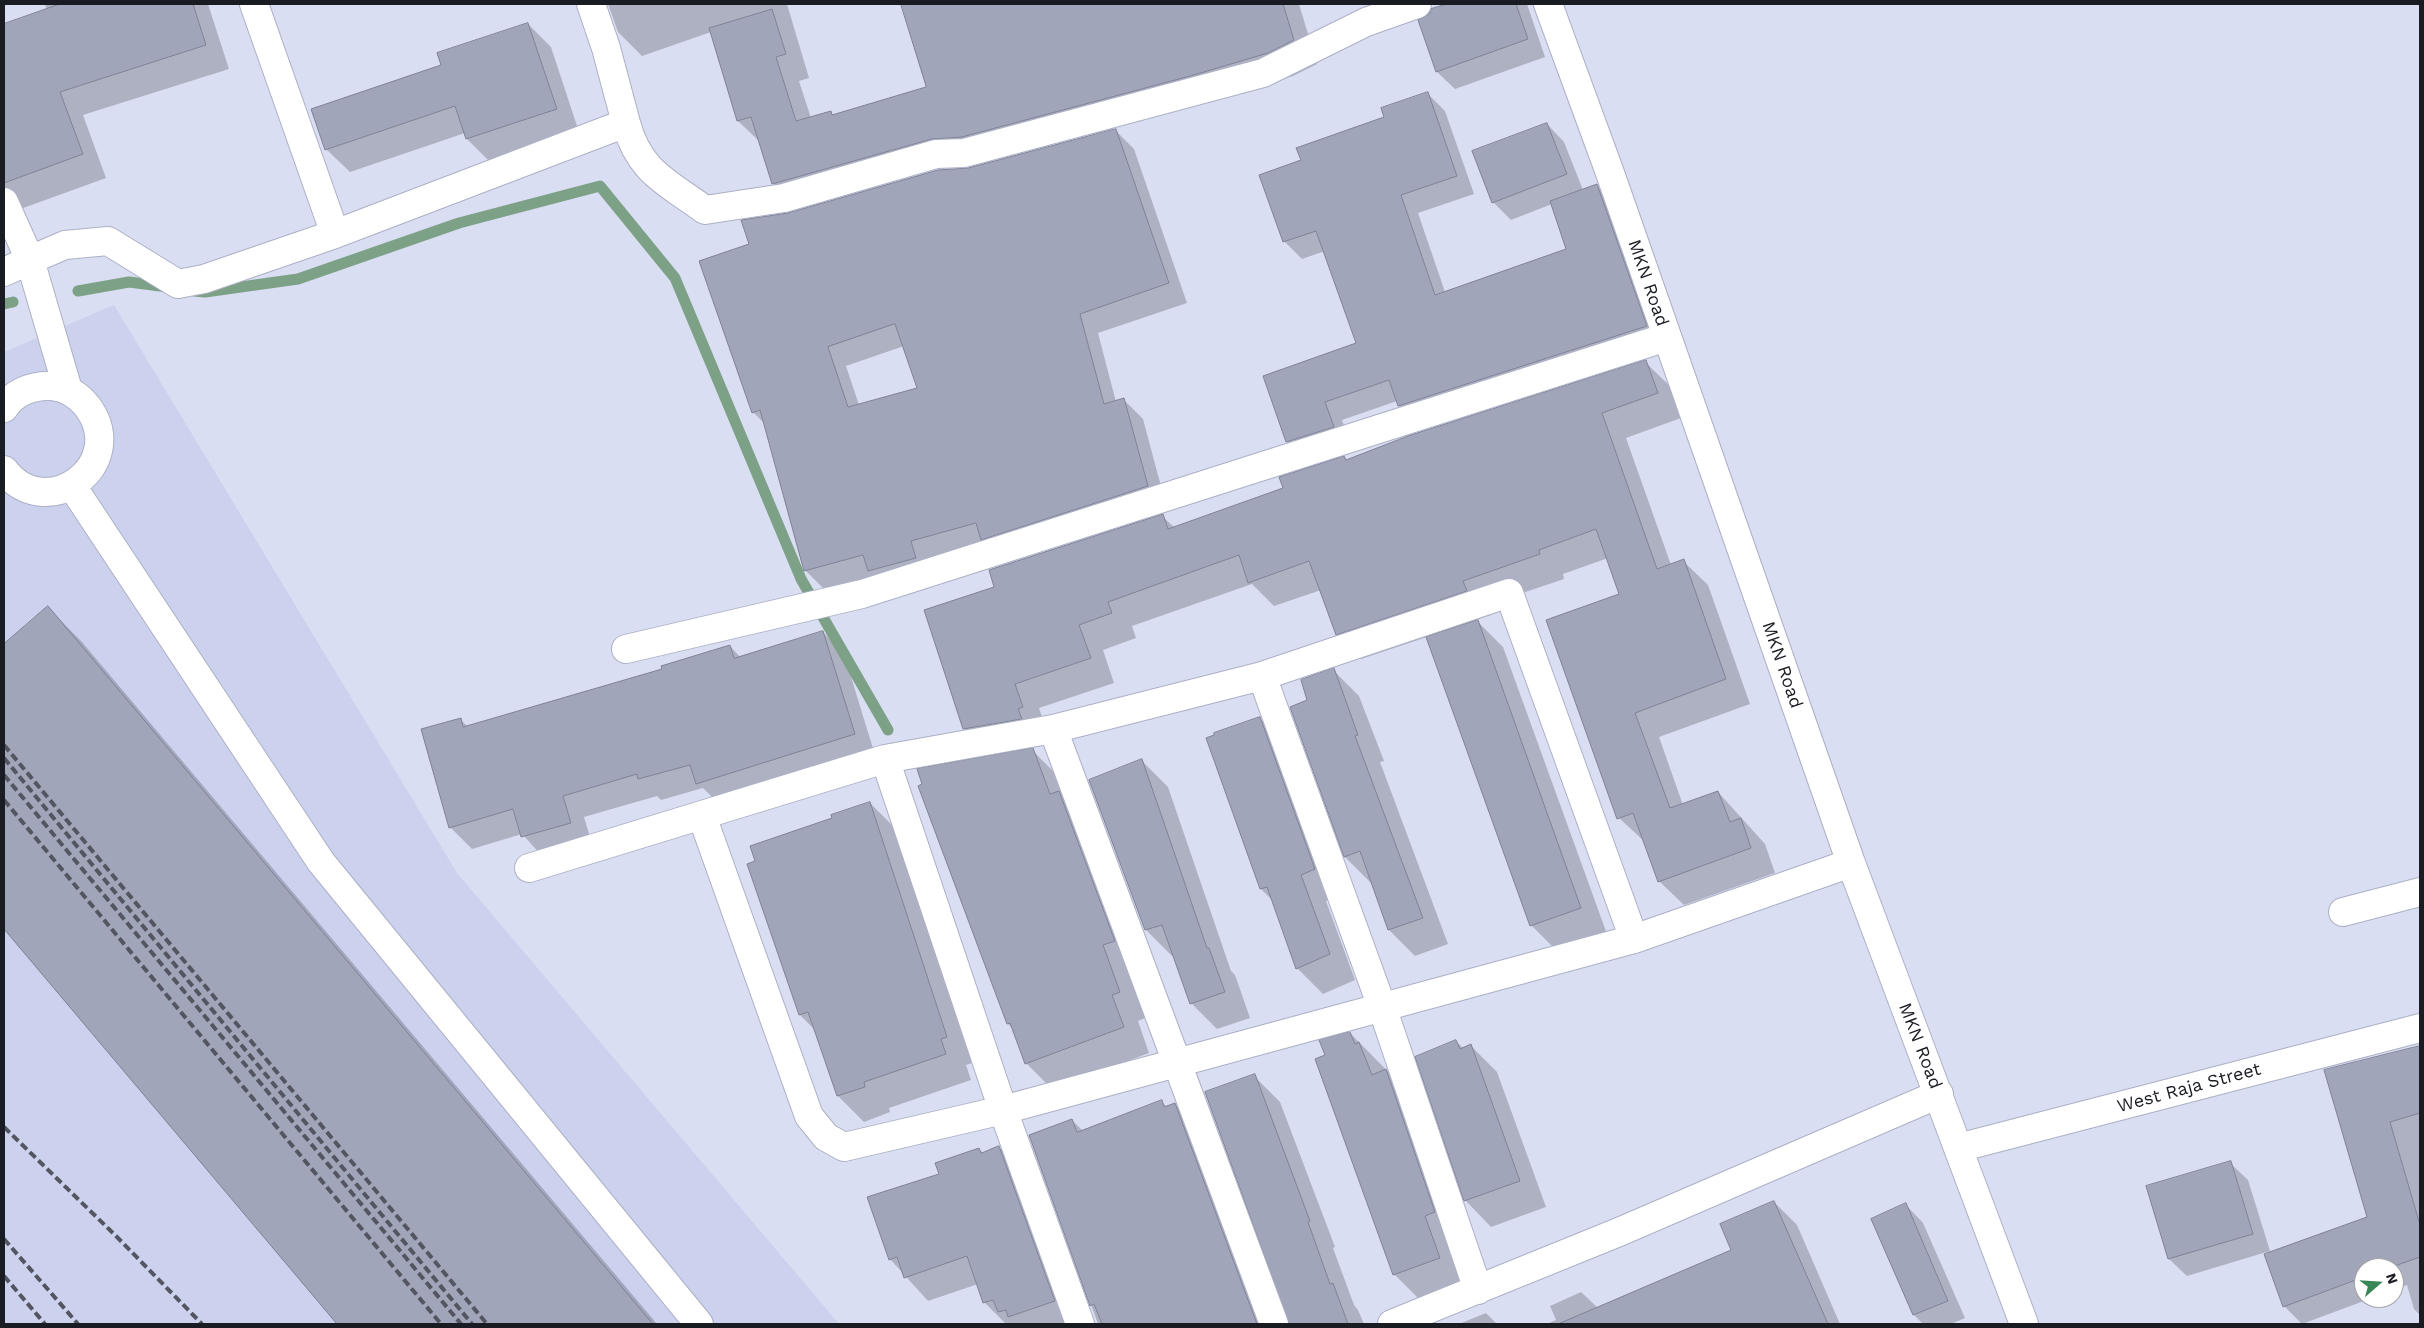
<!DOCTYPE html>
<style>
body{margin:0}
#map{position:relative;width:2424px;height:1328px;overflow:hidden;background:#dadef3;font-family:"Work Sans",sans-serif}
canvas{display:block}
.frame{position:absolute;inset:0;border:5px solid #1a1c23;pointer-events:none}
.north{position:absolute;left:2354px;top:1258px;width:50px;height:50px;box-sizing:border-box;background:#fff;border:1px solid #a3a4a7;border-radius:50%;rotate:71deg;font-size:14px;font-weight:700;line-height:20px;text-align:center;color:#1a1c23}
.north::after{content:'';display:block;margin:auto;width:18px;height:22px;background:#398656;clip-path:polygon(50% 0,100% 100%,50% 72%,0 100%)}
</style>
<div id="map">
<canvas width="2424" height="1328"></canvas>
<div class="frame"></div>
<div class="north">N</div>
</div>
<script>
const g = document.querySelector('canvas').getContext('2d');
g.lineJoin = 'round';
function paint(path, color) { g.fillStyle = color; g.fill(path, 'evenodd'); }
function strokePath(path, color, width, dash) { g.strokeStyle = color; g.lineWidth = width; g.lineCap = dash ? 'butt' : 'round'; g.setLineDash(dash || []); g.stroke(path); }
function label(font, color, halo, rows, align = 'center') {
  g.font = font + ' "Work Sans",sans-serif'; g.lineWidth = 4.5; g.setLineDash([]); g.textBaseline = 'middle'; g.strokeStyle = halo; g.fillStyle = color; for (const [text, x, y, turn = 0] of rows) {
    g.save(); g.translate(x, y); g.rotate((+turn || 0) * Math.PI / 180); g.textAlign = isNaN(turn) ? turn : align; if (halo) g.strokeText(text, 0, 0); g.fillText(text, 0, 0); g.restore();
  }
}
paint(new Path2D(`
 M114 305 457 873 839 1324H4V352Z`), '#ccd1ed');
paint(new Path2D(`
 M45 4H208L229 69 83 115 106 178 4 215V25L47 10Z
 M608 4H787L809 78 799 81 811 118 830 112 834 116 928 88 902 4H1299L1317 64 1293 76 1218 99 956 162 797 207 773 183 760 142 738 121 711 32 642 56 618 32Z
 M1450 4H1527L1545 57 1455 89 1437 72 1419 21 1429 15 1432 10Z
 M528 24 551 47 579 132 490 162 467 139 465 133 350 172 326 149Z
 M1427 93 1445 111 1474 194 1418 213 1445 292 1568 249 1552 204 1511 220 1493 202 1547 124 1564 142 1583 190 1597 186 1615 203 1664 344 1417 423 1399 406 1397 401 1342 420 1351 445 1305 459 1287 442 1358 344 1325 251 1302 259 1284 241 1302 160 1386 118Z
 M1115 130 1134 149 1187 303 1098 333 1116 402 1124 400 1143 419 1166 505 888 589 874 576 824 589 805 570 765 424 753 412 751 245 789 214ZM904 346 919 389 859 405 846 366Z
 M1645 362 1670 386 1681 418 1626 438 1671 565 1683 561 1708 585 1750 704 1659 737 1683 805 1718 792 1765 844 1775 873 1684 905 1659 881 1645 842 1619 818 1620 595 1608 558 1563 574 1564 579 1487 605 1491 615 1476 620 1503 647 1607 934 1557 951 1531 925 1427 637 1361 659 1337 634 1321 590 1274 606 1252 584 1132 626 1136 638 1103 650 1114 683 1039 708 1047 732 989 753 964 728 996 588 1162 516 1175 528 1285 489 1344 458 1347 461Z
 M48 608 81 641 657 1324H338L4 927V645Z
 M823 632 844 654 875 755 719 804 703 788 661 800 657 796 584 817 592 844 544 858 522 834 472 849 450 827 460 719 468 727 663 670 730 646 741 658Z
 M1333 670 1359 696 1384 761 1380 762 1448 944 1415 956 1389 930 1371 883 1345 857 1291 708 1309 700Z
 M1260 719 1286 745 1340 895 1326 901 1355 980 1323 994 1297 968 1273 901 1261 889 1208 739Z
 M1032 750 1058 776 1140 967 1128 971 1145 1018 1138 1021 1149 1053 1052 1089 1026 1063 1014 1030 1008 1024Z
 M1142 761 1168 787 1231 971 1235 975 1250 1018 1217 1029 1191 1003 1174 955 1172 956 1146 930Z
 M870 803 896 829 972 1063 966 1065 971 1080 889 1108 890 1112 864 1122 838 1096 815 1030 800 1015 748 865 834 818Z
 M1350 1033 1412 1096 1465 1284 1420 1300 1394 1274 1327 1056Z
 M1456 1041 1464 1049 1471 1046 1497 1072 1546 1207 1491 1227 1466 1201 1417 1057Z
 M2420 1047V1315L2414 1309 2407 1285 2394 1290V1268H2364V1298H2372L2302 1324 2284 1306 2368 1218 2326 1071Z
 M1254 1076 1280 1102 1335 1247 1333 1248 1354 1305 1358 1310 1364 1324H1289Z
 M1161 1101 1167 1107 1175 1104 1201 1130 1273 1324H1098L1030 1136 1072 1120 1083 1131Z
 M999 1147 1022 1171 1078 1324H1006L984 1302 978 1284 928 1301 890 1259 940 1175 979 1149 983 1153Z
 M2230 1163 2248 1180 2270 1251 2187 1276 2169 1259 2148 1187Z
 M1774 1202 1797 1225 1840 1324H1547L1556 1320 1550 1306 1581 1292 1598 1308 1732 1250Z
 M1906 1205 1923 1223 1965 1318 1951 1324H1923L1914 1315 1873 1220Z
 M1486 1313 1497 1324H1459Z`), '#0003');
strokePath(new Path2D(`
 M78 291 129 282 168 287
 M194 291 205 292 298 279 459 223 600 186 675 278 801 579 888 730
 M4 304 13 302`), '#7da187', 11);
const building = new Path2D(`
 M60 4H193L206 45 60 92 83 154 4 183V24Z
 M901 4H1283L1294 40 1268 53 1194 75 962 137 932 139 772 184 751 117 737 121 709 28 772 9 786 54 776 57 796 121 831 111 832 115 926 87Z
 M1447 4H1516L1528 39 1436 72 1418 20 1429 14 1431 9Z
 M528 23 557 109 466 139 455 106 325 150 311 109 441 65 437 53Z
 M1428 92 1457 176 1401 195 1435 295 1566 249 1550 201 1597 184 1647 326 1398 406 1389 380 1325 402 1334 427 1286 442 1263 376 1356 343 1316 231 1283 242 1259 175 1301 160 1296 148 1384 117 1381 108Z
 M1547 123 1567 174 1492 203 1472 151Z
 M1116 129 1169 283 1080 314 1104 404 1124 398 1148 486 981 540 976 523 911 541 916 558 868 571 863 555 804 571 760 410 752 413 699 261 749 244 741 220 788 213 938 170 968 168ZM895 324 917 388 848 407 828 347Z
 M1646 360 1658 393 1602 413 1657 569 1684 559 1726 679 1635 713 1670 808 1718 791 1730 822 1741 818 1751 848 1658 882 1633 813 1617 819 1546 620 1619 594 1596 529 1539 550 1540 554 1463 581 1467 591 1336 635 1309 561 1248 583 1239 555 1108 602 1112 613 1079 625 1091 658 1015 684 1023 707 1018 709 1022 719 963 729 924 610 994 587 989 570 1163 514 1168 529 1283 488 1279 477 1344 456 1346 460 1408 436Z
 M48 606 653 1324H337L4 929V644Z
 M1478 620 1581 908 1530 926 1426 637Z
 M823 631 855 734 696 784 690 765 638 779 637 774 563 796 571 823 521 837 513 809 449 828 421 729 461 718 463 727 662 669 661 666 730 645 734 658Z
 M1334 668 1358 735 1355 736 1423 918 1388 930 1360 851 1344 857 1290 707 1307 700 1301 680Z
 M1260 717 1315 869 1301 875 1330 954 1296 969 1267 887 1260 889 1206 738 1214 735V733Z
 M1033 748 1050 794 1059 791 1115 941 1103 945 1120 992 1112 995 1124 1027 1025 1064 1010 1023 1007 1024 918 786 922 784 917 769Z
 M1142 759 1207 948H1209L1225 992 1190 1004 1162 925 1145 930 1089 780Z
 M870 802 947 1037 941 1039 946 1054 864 1082 865 1087 837 1096 808 1012 799 1015 747 864 755 861 750 846 832 818 831 815Z
 M1350 1032 1355 1044 1359 1042 1372 1075 1386 1069 1435 1212 1425 1216 1440 1258 1393 1275 1315 1059 1325 1055 1319 1040Z
 M1456 1040 1460 1049 1471 1044 1520 1181 1464 1201 1415 1057Z
 M2420 1046V1113L2390 1122 2420 1225V1257L2389 1268H2364V1277L2283 1307 2264 1254 2367 1217 2324 1070Z
 M1255 1074 1310 1221 1308 1222 1330 1284 1333 1283 1348 1324H1289L1205 1092Z
 M1162 1100 1164 1107 1175 1103 1257 1324H1102L1094 1304 1090 1306 1029 1135 1072 1119 1077 1132Z
 M999 1146 1055 1301 1008 1317 1006 1310 998 1312 993 1300 983 1303 967 1256 904 1278 897 1257 889 1260 867 1197 939 1174 935 1163 979 1148 981 1153Z
 M2231 1161 2253 1234 2168 1259 2146 1186Z
 M1774 1201 1828 1324H1558L1731 1250 1720 1224Z
 M1906 1203 1948 1301 1913 1315 1871 1219Z`);
paint(building, '#a1a5b9');
strokePath(building, '#7f8295', 1);
const minor = new Path2D(`
 M254 4 335 234
 M1548 4 1610 173 1851 863 2024 1324
 M626 123C639 172 667 182 705 210L784 198 936 154 964 153 1263 73 1366 22 1417 4
 M4 202 30 260 65 245 108 241 178 284 204 279 335 234 626 123 606 48 591 4
 M4 272 30 260 68 390
 M4 408C14 392 33 385 51 386 65 387 78 395 87 406 131 464 46 526 4 470
 M72 486 321 862 699 1324
 M626 649 862 594 1667 337
 M1262 676 1382 1007 1478 1290
 M1053 729 1274 1324
 M885 759 1003 1110 1080 1324
 M702 816 809 1116 826 1137 844 1147 1003 1110 1634 939 1851 863
 M529 868 885 759 1053 729 1262 676 1509 593 1634 939
 M2343 912 2420 892
 M1958 1148 2420 1028
 M1392 1324 1619 1232 1939 1094`);
strokePath(minor, '#acb0c5', 30);
strokePath(minor, '#fff', 28);
strokePath(new Path2D(`
 M4 745 487 1324
 M4 758 472 1324
 M4 775 461 1324
 M4 800 441 1324
 M4 1127 116 1236 202 1324
 M4 1239 78 1324
 M4 1276 45 1324`), '#535661', 4, [8, 4]);
label('18px', '#1a1c23', '#fff', [
 ["MKN Road",1648,283,71],
 ["MKN Road",1782,665,71],
 ["MKN Road",1920,1046,69],
 ["West Raja Street",2189,1088,-15]
]);
</script>
